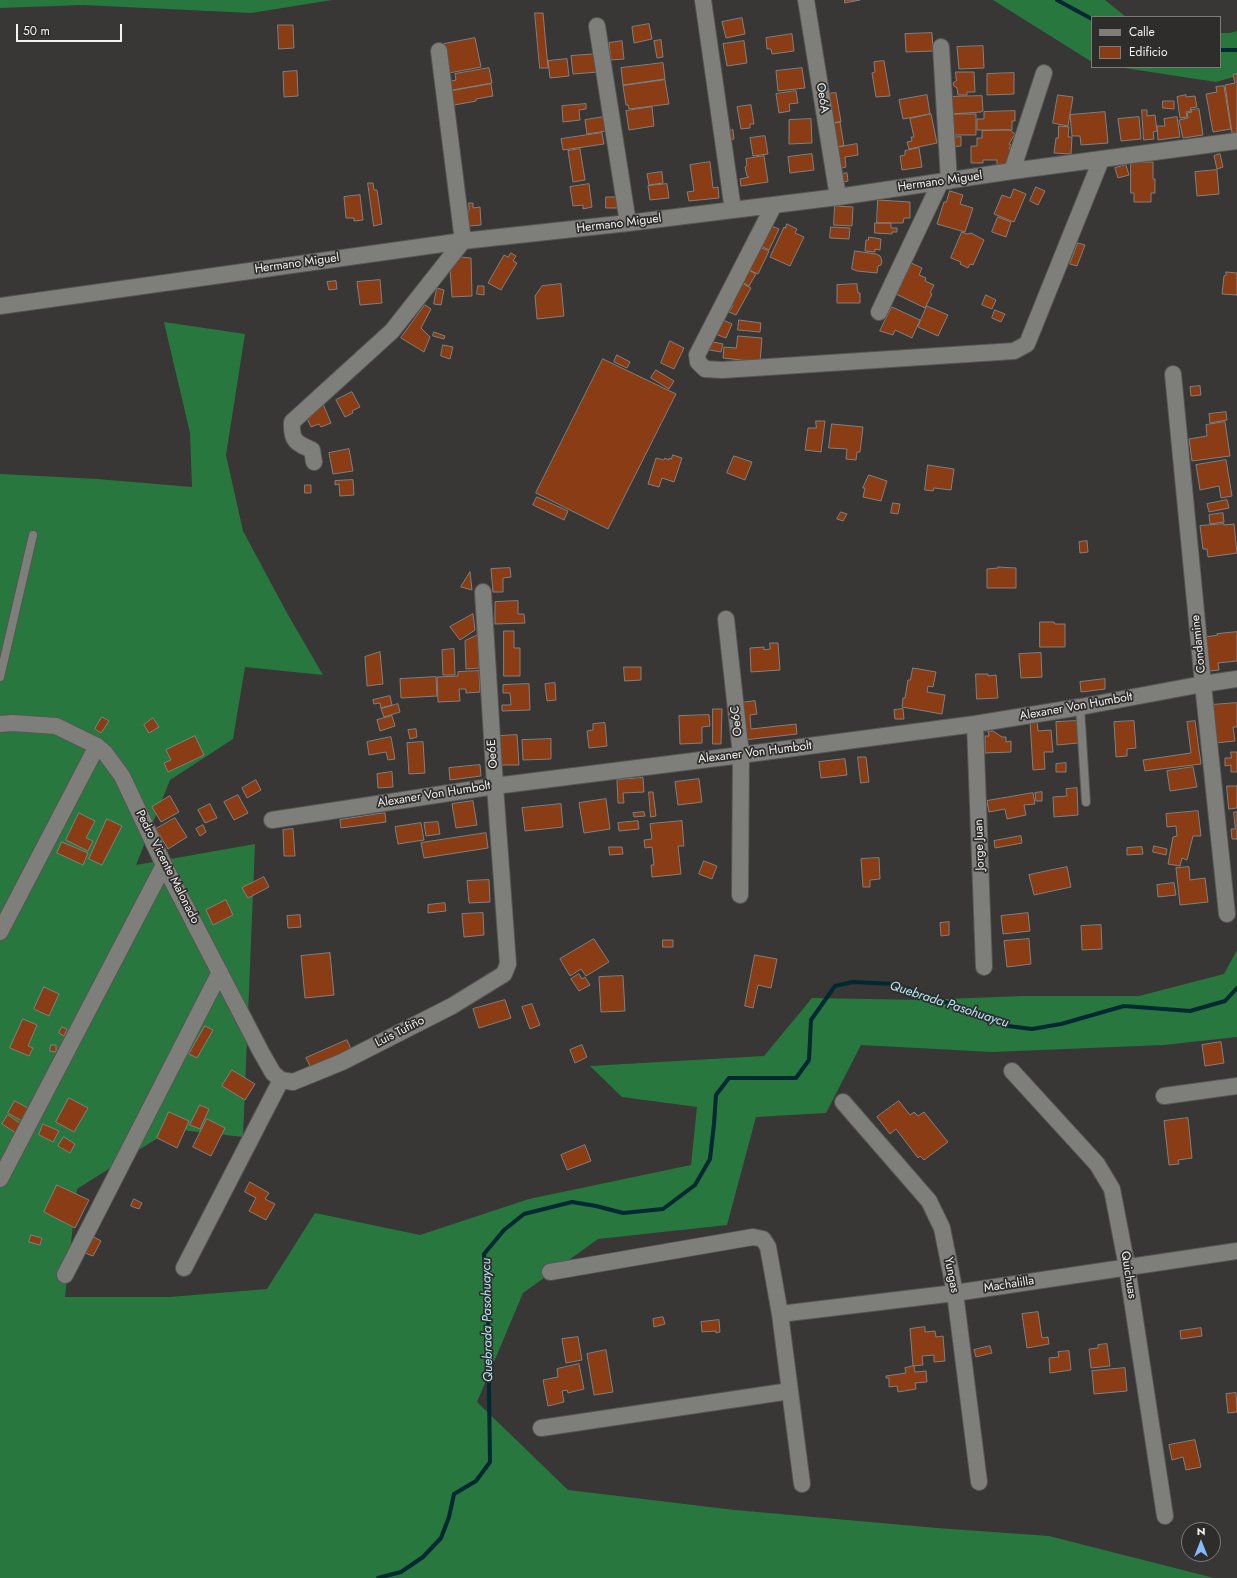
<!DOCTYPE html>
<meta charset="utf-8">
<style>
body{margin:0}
#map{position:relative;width:1237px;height:1578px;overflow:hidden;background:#383735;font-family:Jost,sans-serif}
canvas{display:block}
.legend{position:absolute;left:1091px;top:16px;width:130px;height:52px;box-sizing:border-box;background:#2e2d2b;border:1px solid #7d7c7b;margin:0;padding:5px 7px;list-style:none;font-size:12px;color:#f4f3f2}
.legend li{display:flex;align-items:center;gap:8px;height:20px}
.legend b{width:20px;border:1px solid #7d7c7b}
.north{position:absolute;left:1181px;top:1522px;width:40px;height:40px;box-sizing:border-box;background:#2e2d2b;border:1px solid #7d7c7b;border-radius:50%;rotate:0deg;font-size:11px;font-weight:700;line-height:16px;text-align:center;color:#f4f3f2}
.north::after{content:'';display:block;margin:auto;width:14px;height:18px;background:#85bbfb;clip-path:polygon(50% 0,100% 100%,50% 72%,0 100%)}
.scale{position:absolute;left:16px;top:24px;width:106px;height:18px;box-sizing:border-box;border:2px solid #f4f3f2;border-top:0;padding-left:5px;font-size:12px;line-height:14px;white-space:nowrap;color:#f4f3f2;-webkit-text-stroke:3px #2e2d2b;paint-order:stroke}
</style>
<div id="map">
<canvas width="1237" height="1578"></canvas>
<ul class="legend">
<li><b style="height:5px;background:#7e7e7b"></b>Calle</li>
<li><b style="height:11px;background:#8a3d15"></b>Edificio</li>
</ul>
<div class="north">N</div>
<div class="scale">50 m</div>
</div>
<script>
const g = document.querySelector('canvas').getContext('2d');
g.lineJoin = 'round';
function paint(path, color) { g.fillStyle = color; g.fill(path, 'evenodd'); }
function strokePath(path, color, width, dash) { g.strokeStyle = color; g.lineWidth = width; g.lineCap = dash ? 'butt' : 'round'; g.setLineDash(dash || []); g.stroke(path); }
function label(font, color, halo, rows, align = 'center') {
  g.font = font + ' Jost,sans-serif'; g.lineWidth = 3.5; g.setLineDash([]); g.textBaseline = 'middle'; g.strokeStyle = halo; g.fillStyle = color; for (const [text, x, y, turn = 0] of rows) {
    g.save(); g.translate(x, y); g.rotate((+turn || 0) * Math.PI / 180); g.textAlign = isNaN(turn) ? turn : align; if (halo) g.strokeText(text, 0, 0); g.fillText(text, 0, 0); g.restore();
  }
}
paint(new Path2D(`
 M0 0H332L251 13 83 5 0 8Z
 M993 0H1105L1126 17H1092V62Z
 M1237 31V76L1216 82 1118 67H1220V33H1230Z
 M164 322 245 334 226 455 243 531 287 613 323 675 245 667 233 739 170 780 136 865 255 844 243 1137 172 1129 77 1189 65 1297H170L267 1289 315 1213 420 1235 529 1199 691 1165 697 1107 622 1097 590 1066 764 1056 812 998 921 1000 1022 996H1139L1224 974 1237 950V1037L1164 1045 992 1052 861 1045 826 1113 756 1117 727 1225 598 1239 523 1293 477 1402 568 1490 735 1510 937 1528 1049 1536 1214 1578H0V474L97 479 192 487 190 433Z`), '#28773f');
strokePath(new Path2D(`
 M1057 0 1092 19
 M1220 50H1237
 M378 1578 401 1572 423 1557 441 1538 449 1517 454 1494 476 1481 490 1462 488 1313 484 1254 504 1230 524 1214 572 1202 596 1206 623 1213 663 1209 695 1185 710 1159 714 1124 716 1095 729 1078H796L809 1060 811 1020 835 986 853 982 894 984 982 1015 1008 1026 1032 1029 1061 1024 1124 1006 1190 1011 1225 1001 1237 988`), '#002932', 4);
const building = new Path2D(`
 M845 0H860L845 3Z
 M535 13H543L548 68H540Z
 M742 18 745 34 726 38 722 22Z
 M649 24 652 39 634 43 632 27Z
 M278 25H293L294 48 279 49Z
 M932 33 933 51 906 52 905 34Z
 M792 34 794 51 772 54 771 49H767L766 38Z
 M475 38 481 67 449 73 444 44Z
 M661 40 663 57 657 58 654 41Z
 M622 41 624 59 611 60 609 43Z
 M744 41 747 63 727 66 723 44Z
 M983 46 984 68 959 69 957 47Z
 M597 54 598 72 573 74 571 56Z
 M567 59 569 76 550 78 548 61Z
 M884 61 890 96 876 97 872 73 875 72 874 62Z
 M663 63 665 79 623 85 621 68Z
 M489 68 492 83 447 91 446 82 456 80 455 74Z
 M802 68 805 88 778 91 776 71Z
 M297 71 298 96 284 97 283 72Z
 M956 72H974L975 92H967V95H958L957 88 954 86 953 83 956 81Z
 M1014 73V94L987 95V74Z
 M1237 74V132L1232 133 1225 85 1235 83 1233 75Z
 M665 80 669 104 629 109 628 105H626L623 86Z
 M491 84 493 96 476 99V101L449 106 447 92Z
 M1224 86 1231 129 1213 132 1206 94 1217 92 1216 87Z
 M796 91 798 103 789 104 790 111 779 113 776 94Z
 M836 93 841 122 829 124 825 94Z
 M927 95 930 114 903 119 899 100Z
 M1058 95 1073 97 1068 126 1053 123Z
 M1186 95V97L1195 96 1197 107 1190 108 1191 111 1186 112 1187 117 1180 118 1177 97Z
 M982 96 983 111 981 112 952 114 946 97Z
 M1163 101H1174V109L1163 108Z
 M586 104V109L579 110 580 120 563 122 562 106Z
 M751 105 754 124H750V128L741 129 737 107Z
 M652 107 654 126 629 130 626 111Z
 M1199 109 1203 135 1183 138 1179 120 1188 118 1187 113 1192 112 1191 110Z
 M1142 110H1147V116L1155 115 1157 131 1153 132 1154 139 1144 140Z
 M1015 111V121H1012V130H977V119H984V112Z
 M1105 112 1108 143 1081 145 1080 136H1072L1070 115Z
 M931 114 937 143 909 149 907 142 912 141 911 137H914L910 119Z
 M953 114H976V135H953Z
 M604 117 606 131 587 134 585 120Z
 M1139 117 1141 139 1121 141 1118 119Z
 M1177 117 1180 137 1158 140 1157 126H1165L1164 119Z
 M811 119 812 143 789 144V120Z
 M840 122 844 146 833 147 829 124Z
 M1059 126 1069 127 1068 137H1072L1071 154 1054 153 1056 138H1058Z
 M733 130 734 139 729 140 728 131Z
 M1010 130 1015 134 1009 144 1011 145 1009 149H1013V165H997V160H983V163H971V146H977V138H982V131Z
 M602 133 604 144 563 150 561 139Z
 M765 136 768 154 753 156 750 138Z
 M961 137V146L950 147 949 138Z
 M857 144 858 155 845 157 846 167 837 169 833 148Z
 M919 148 922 167 902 170 900 156 905 155V151Z
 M580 149 585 180 573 182 568 151Z
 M812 154 814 170 790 173 788 157Z
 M1220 154 1223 167 1217 169 1214 156Z
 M764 156 768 182 741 186 740 179 749 177 747 176 745 167 747 166 746 159Z
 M710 162 713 188 718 187 719 198 689 201 687 192 694 191 690 165Z
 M1131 162H1153V179H1155V193H1151V202H1134V193H1131Z
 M1126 165 1129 175 1118 178 1115 168Z
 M1217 170 1219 194 1197 196 1195 172Z
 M662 172 663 183 649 185 647 174Z
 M847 173 848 181 839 183 838 175Z
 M368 183H373L374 190H377L382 224 374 226Z
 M589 184 592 207 583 209V205L573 206 570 187Z
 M667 184 669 198 650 200 648 186Z
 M1036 187 1045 191 1038 205 1030 201Z
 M1014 189 1026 194 1014 222 994 214 1002 195 1010 198Z
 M950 191 963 195 960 204 973 208 965 232 937 224 944 202H946Z
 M360 195 363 220 354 221V218H346L344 197Z
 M606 197H617V208H606Z
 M878 200 910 202V218H904L903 223H877Z
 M469 203H473V208L480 207 481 225 469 226 468 211 469 210Z
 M835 206 853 207 852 226 834 225Z
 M998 217 1011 222 1006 237 992 232Z
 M875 223H891V228H897V232H892V234L875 233Z
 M787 224 797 229 795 233 804 237 790 266 770 257 784 227 785 228Z
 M769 225 779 229 769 250 759 245Z
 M831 227 850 228 849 239 830 238Z
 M962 232 967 234 971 233 984 240 973 265 970 264 968 268 960 264 961 262 951 258Z
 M869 237 881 239 880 250 875 249V252L865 251 866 240H868Z
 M1078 243 1085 245 1077 266 1070 264Z
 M757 246 769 251 758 274 747 269Z
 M855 251 876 254 880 256 882 261 881 265 878 266 877 273 857 271 852 269Z
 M511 253 516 256 513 261 517 263 501 290 488 283 504 255 508 257Z
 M461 257 471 258 472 296 452 297 450 269Z
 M909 262 922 268 919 275 926 278 925 281 934 285 930 293 932 294 925 308 894 293Z
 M746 269 756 274 749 286 739 280Z
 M1226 272 1237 273V295L1222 294 1224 276 1226 275Z
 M380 280 382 303 360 305 357 282Z
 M336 281 337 289 329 290 327 282Z
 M738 281 751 288 736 315 729 312 733 306 726 303Z
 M561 284 564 316 537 319 535 296 542 286Z
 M857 284 858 293H860V303H837V285Z
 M478 286H484V295L477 294Z
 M437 288 444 290 441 305 434 304Z
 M986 295 996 300 992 309 982 305Z
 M425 305 431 309 421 328 430 337 424 352 401 338Z
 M927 306 948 315 938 336 918 327Z
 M892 307 920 320 912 338 895 330 893 335 880 331Z
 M995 310 1005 314 1001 322 992 318Z
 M717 317 732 324 726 338 710 332Z
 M739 320 761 323 760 332 738 330Z
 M434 332 445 336 444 339 433 336Z
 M738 336 762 338 760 362 723 358 724 347 736 348Z
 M670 341 684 348 674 369 661 363Z
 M708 341 723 344 721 352 704 349Z
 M443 345 453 347 450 359 441 356Z
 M617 355 630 362 627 368 614 362Z
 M603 359 676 394 608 529 536 493Z
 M656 370 674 381 669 389 651 378Z
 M1200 386 1201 395 1191 396 1190 387Z
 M352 392 360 407 352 411 353 413 345 417 336 400Z
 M323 404 331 423 321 427 319 424 311 427 306 416Z
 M1226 412 1227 420 1210 423 1209 414Z
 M816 421H825L821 452 805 450 808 428H816Z
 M1225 422 1230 456 1192 461 1189 439 1207 436 1206 425Z
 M832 424 863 427 860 452H857L856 460 846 459 847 449 829 448Z
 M349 449 353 471 333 474 329 453Z
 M673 455 682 458 674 482 662 478 659 487 648 484 656 458 664 460 665 458 669 460V458L671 459Z
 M734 456 752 462 745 480 727 473Z
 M1226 460 1232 496 1221 498 1219 486 1200 490 1196 465Z
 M928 465 954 469 951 490 934 488 933 491 925 490Z
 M869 475 887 481 881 501 863 497 865 488H863Z
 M353 480 354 495 340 496 339 484 335 485V481Z
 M305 485H311V493H305Z
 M537 497 568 511 564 520 533 505Z
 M1227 500 1229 508 1209 512 1207 504Z
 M893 503 900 504 898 514 891 513Z
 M841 512 847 514 843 521 837 519Z
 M1223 513 1224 522 1210 524 1209 515Z
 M1224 524V525L1234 524 1237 553 1208 557 1207 549H1203L1200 526Z
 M1087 541 1088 552 1080 553 1079 542Z
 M998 567 1016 568V588H987V569L998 568Z
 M510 568 511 577 503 578V592H493L491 569Z
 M470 572 472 590 461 587Z
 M518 601V614H524L525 623 495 624V602Z
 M473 614 475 630 460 640 450 627Z
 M1040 622H1054L1055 624H1065V647H1040Z
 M504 631H514V648H520V676H504Z
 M1237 632V661L1218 663 1219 670 1209 671 1205 637 1218 635 1217 634Z
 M478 635 479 668 466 669 465 641Z
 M770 643H778L780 670 751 672 750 648 764 647V650L770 649Z
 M454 649 455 675H443L442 650Z
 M380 652 383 684 367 686 365 657Z
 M1041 653 1042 677 1021 678 1019 654Z
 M624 667H641V680L625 681Z
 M913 668 936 672 933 687 928 686 927 692 945 695 942 714 902 707 903 698H905L908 680H910Z
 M479 671 480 692 466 693V689H459L460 701 438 702 437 677 458 676V672Z
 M976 674H988V676L996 675 998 698 977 699Z
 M436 677 437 696 401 698 400 679Z
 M1105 679V689L1081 692 1080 682Z
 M555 683 556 700 547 701 545 684Z
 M529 684 530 710 502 711V705H511L510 693H503V685Z
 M390 696 392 705 381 708 380 703 374 704 373 700Z
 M755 701 757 714 750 715 751 729 796 724 797 734 744 740 740 703Z
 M1237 703V727H1233L1235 741 1215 743 1211 705Z
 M398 704 400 712 384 717 381 709Z
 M713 709H722L721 744H713Z
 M903 709 904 719H895L894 710Z
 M709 715 710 726 702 727V743L680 744 679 716Z
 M392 716 395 726 380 731 377 720Z
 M102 717 109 721 101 733 95 729Z
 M153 718 159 727 149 733 144 725Z
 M1037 720 1038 731 1051 730 1053 752H1044L1045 769 1033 770 1030 721Z
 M1077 721 1078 743 1057 745 1056 722Z
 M1134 721 1136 748 1127 749V756L1116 757 1114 722Z
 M1195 721 1201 764 1145 771 1143 760 1191 753 1187 722Z
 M605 723 607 746 589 748 587 731 593 730V724Z
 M416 729 417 737 410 739 408 730Z
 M988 731H993L1002 737H1006V742L1011 741V752L985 753V736H989Z
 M517 735 519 765H501L499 736Z
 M195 736 204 755 168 772 164 763 171 760 166 750Z
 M391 737 395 759 388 760 386 752 369 755 367 742Z
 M551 739V759L523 760 522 740Z
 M423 742 425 773 409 774 407 743Z
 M1231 752H1237V772H1231V765L1225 766V758H1231Z
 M858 757H866L869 782 861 783Z
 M845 759 847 775 821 778 819 762Z
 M1066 763V772H1056V764Z
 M480 765 481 776 450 780 449 768Z
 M1193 767 1197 787 1170 791 1167 771Z
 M392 772 393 787 378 788 377 774Z
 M643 778 644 792 623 793 624 803H618L617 780Z
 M699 779 702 802 678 805 675 782Z
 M256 780 261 790 247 798 242 788Z
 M1227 786H1237V808L1229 809Z
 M1077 788 1078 815 1054 817 1053 797 1067 796 1066 789Z
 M649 792H653L656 816 651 817Z
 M1042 792V801H1036L1035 793Z
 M1033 793 1035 804 1024 805 1026 815 1007 819 1005 809 989 812 987 801Z
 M238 795 248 813 234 820 224 802Z
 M170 796 179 812 161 822 152 807Z
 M606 799 610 829 584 833 579 803Z
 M473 801 477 825 456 828 452 804Z
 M210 804 217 818 205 823 198 810Z
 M561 804 563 827 525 831 522 808Z
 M1198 811 1201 836H1193L1187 860 1182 858 1180 866 1168 864 1173 837 1177 836 1176 826 1167 827 1166 814Z
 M644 812 645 816 634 817 633 813Z
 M1234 812H1237V839H1232L1231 829H1235Z
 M79 813 95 821 86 838 93 841 88 851 66 840Z
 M385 813 386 822 341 828 340 820Z
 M175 818 187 837 168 849 156 829Z
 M107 819 122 826 102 865 89 859Z
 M638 821 639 829 619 831 618 823Z
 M682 821 684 846H678L681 874 652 877 651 865H654L652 847 645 848 644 840 652 839 650 824Z
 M438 822 440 834 426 836 424 823Z
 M421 823 424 840 398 844 395 827Z
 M203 825 206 832 200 836 196 829Z
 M293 829 295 856H284L283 830Z
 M486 833 488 848 424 858 421 843Z
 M1021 836 1022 843 995 848 994 841Z
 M62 842 88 853 83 865 57 853Z
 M1154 846 1167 849 1166 855 1153 852Z
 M609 847H622L623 854 610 855Z
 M1142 847 1143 854 1127 855V848Z
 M879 858 880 879 870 880V887H863L861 859Z
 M704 861 717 866 712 879 699 874Z
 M1067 867 1071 887 1034 895 1029 875Z
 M1189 867 1190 880 1205 878 1208 902 1180 905 1176 868Z
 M264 877 269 887 248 898 242 888Z
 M489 880 490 902 469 903 467 881Z
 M1174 883 1176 895 1158 897 1157 885Z
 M226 900 233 915 213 925 206 910Z
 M445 903 446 911 428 913V905Z
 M483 913 484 935 464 937 462 914Z
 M1028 913 1030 931 1003 934 1001 916Z
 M300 915 301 927 288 928 287 916Z
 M949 922V935L941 936 940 923Z
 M1101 925 1102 949 1082 950 1081 926Z
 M594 939 609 962 586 976 581 969 570 976 560 959Z
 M1029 939 1031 964 1007 967 1004 941Z
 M663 940H673V947H663Z
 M330 953 334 995 305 998 301 956Z
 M755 955 777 959 771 988 758 985 753 1008 745 1006Z
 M579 974 582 979 585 977 590 985 579 991 571 979Z
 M623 976 625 1011 601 1012 599 977Z
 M44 987 59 994 49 1016 34 1009Z
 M505 1000 511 1018 479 1028 473 1009Z
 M532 1004 540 1025 530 1029 522 1007Z
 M23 1019 37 1025 28 1046 33 1048 29 1056 10 1048Z
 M205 1026 213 1030 197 1058 189 1054Z
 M62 1027 67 1029 64 1036 59 1033Z
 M347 1040 351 1049 311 1068 306 1058Z
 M1221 1042 1224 1063 1205 1066 1202 1045Z
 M51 1045H56V1052L50 1051Z
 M582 1045 587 1057 575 1063 570 1050Z
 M232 1070 255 1084 245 1100 222 1086Z
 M69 1098 88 1108 74 1132 56 1122Z
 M15 1101 28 1108 22 1121 8 1113Z
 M899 1101 910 1115 914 1112 918 1116 924 1112 948 1142 924 1160 920 1156 918 1158 896 1129 890 1134 877 1117Z
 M200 1105 209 1109 200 1129 190 1125Z
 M169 1112 189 1121 177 1148 157 1138Z
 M8 1115 21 1124 16 1133 2 1124Z
 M1188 1118 1192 1158 1178 1160 1179 1164 1169 1165 1164 1121Z
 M207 1119 225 1128 211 1156 193 1147Z
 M43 1124 59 1131 53 1142 39 1135Z
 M64 1137 75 1144 70 1153 58 1146Z
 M585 1145 591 1161 567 1170 561 1155Z
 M250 1182 269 1193 265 1199 275 1204 266 1220 249 1211 256 1198 245 1192Z
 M57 1185 89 1200 75 1228 44 1212Z
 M134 1199 142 1203 139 1209 131 1206Z
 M31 1235 42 1238 40 1245 29 1242Z
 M94 1237 101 1241 93 1256 85 1253Z
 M1038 1312 1042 1338 1048 1337 1049 1344 1027 1348 1022 1314Z
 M663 1317 665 1324 654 1327 653 1319Z
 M719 1320 720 1332 716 1333V1331L702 1332 701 1322Z
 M925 1327V1332L935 1331 936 1337 943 1336 945 1361 934 1362V1355L922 1356 923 1365 913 1366 910 1329Z
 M1201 1328 1202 1336 1181 1339 1180 1331Z
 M578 1337 582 1360 566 1363 562 1339Z
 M1107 1344 1110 1366 1091 1368 1089 1349 1098 1348V1345Z
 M990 1346 992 1353 976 1357 974 1350Z
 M606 1350 613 1392 594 1395 587 1354Z
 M1069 1351 1071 1370 1050 1373 1049 1358 1059 1357 1058 1352Z
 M579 1364 584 1389 568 1393 567 1390 562 1391 564 1402 548 1406 543 1380 558 1377 557 1369Z
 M914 1366 915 1372 926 1371 927 1382 915 1383 916 1389 898 1392 897 1386 889 1387V1378H886V1376L906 1373 905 1368Z
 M1125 1368 1127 1391 1094 1394 1092 1371Z
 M1236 1393 1237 1412 1228 1413 1226 1394Z
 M1195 1440 1201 1467 1186 1470 1183 1457 1172 1460 1169 1445Z`);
paint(building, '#8a3d15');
strokePath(building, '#827f7d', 1);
const service = new Path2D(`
 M0 677 33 535
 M1080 707 1086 802`);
const minor = new Path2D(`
 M703 0 733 210
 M806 0 838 197
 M597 26 628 223
 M941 47 949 181
 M1012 171 1044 73
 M774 205 697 355 698 362 705 369 722 370 1014 351 1027 344 1101 160
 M0 306 463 241 628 223 838 197 1012 171 1237 141
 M879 312 940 183
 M1173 374 1203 684 1227 914
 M314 462 312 450C296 443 291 441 292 422L392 331 463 241 439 51
 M726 619 741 755 740 895
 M0 724 12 723 56 726 97 746 105 753 122 776 164 865 261 1052 273 1073 281 1080
 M975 724 984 967
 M272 820 495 786 741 755 975 724 1080 707 1203 684 1237 679
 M0 932 97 746
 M1012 1071 1097 1164 1112 1189 1127 1267 1165 1516
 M281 1080 293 1082 342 1062 452 1006 504 974 508 964 495 786 483 592
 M1164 1096 1237 1086
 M843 1102 929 1201 942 1228 955 1293 979 1482
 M0 1179 164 865
 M184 1268 281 1080
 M550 1272 753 1237 763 1239 768 1247 780 1314 802 1484
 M65 1275 220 972
 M780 1314 955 1293 1237 1251
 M541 1428 790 1391`);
strokePath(service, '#565654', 10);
strokePath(minor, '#565654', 18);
strokePath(service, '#7e7e7b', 8);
strokePath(minor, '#7e7e7b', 16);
label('12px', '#f4f3f2', '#2e2d2b', [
 ["Oe6A",822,98,81],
 ["Hermano Miguel",940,182,-8],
 ["Hermano Miguel",619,224,-7],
 ["Hermano Miguel",297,264,-8],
 ["Condamine",1199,644,-96],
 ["Alexaner Von Humbolt",1076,707,-10],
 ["Oe6C",737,721,-96],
 ["Alexaner Von Humbolt",755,753,-7],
 ["Oe6E",493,754,-94],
 ["Alexaner Von Humbolt",434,795,-9],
 ["Jorge Juan",980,845,-92],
 ["Pedro Vicente Malonado",167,867,63],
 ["Luis Tufiño",400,1032,-27],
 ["Yungas",951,1275,79],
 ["Quichuas",1128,1275,81],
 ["Machalilla",1009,1285,-9]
]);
label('italic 13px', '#b3e9f8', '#2e2d2b', [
 ["Quebrada Pasohuaycu",949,1005,18],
 ["Quebrada Pasohuaycu",488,1320,-91]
]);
</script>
